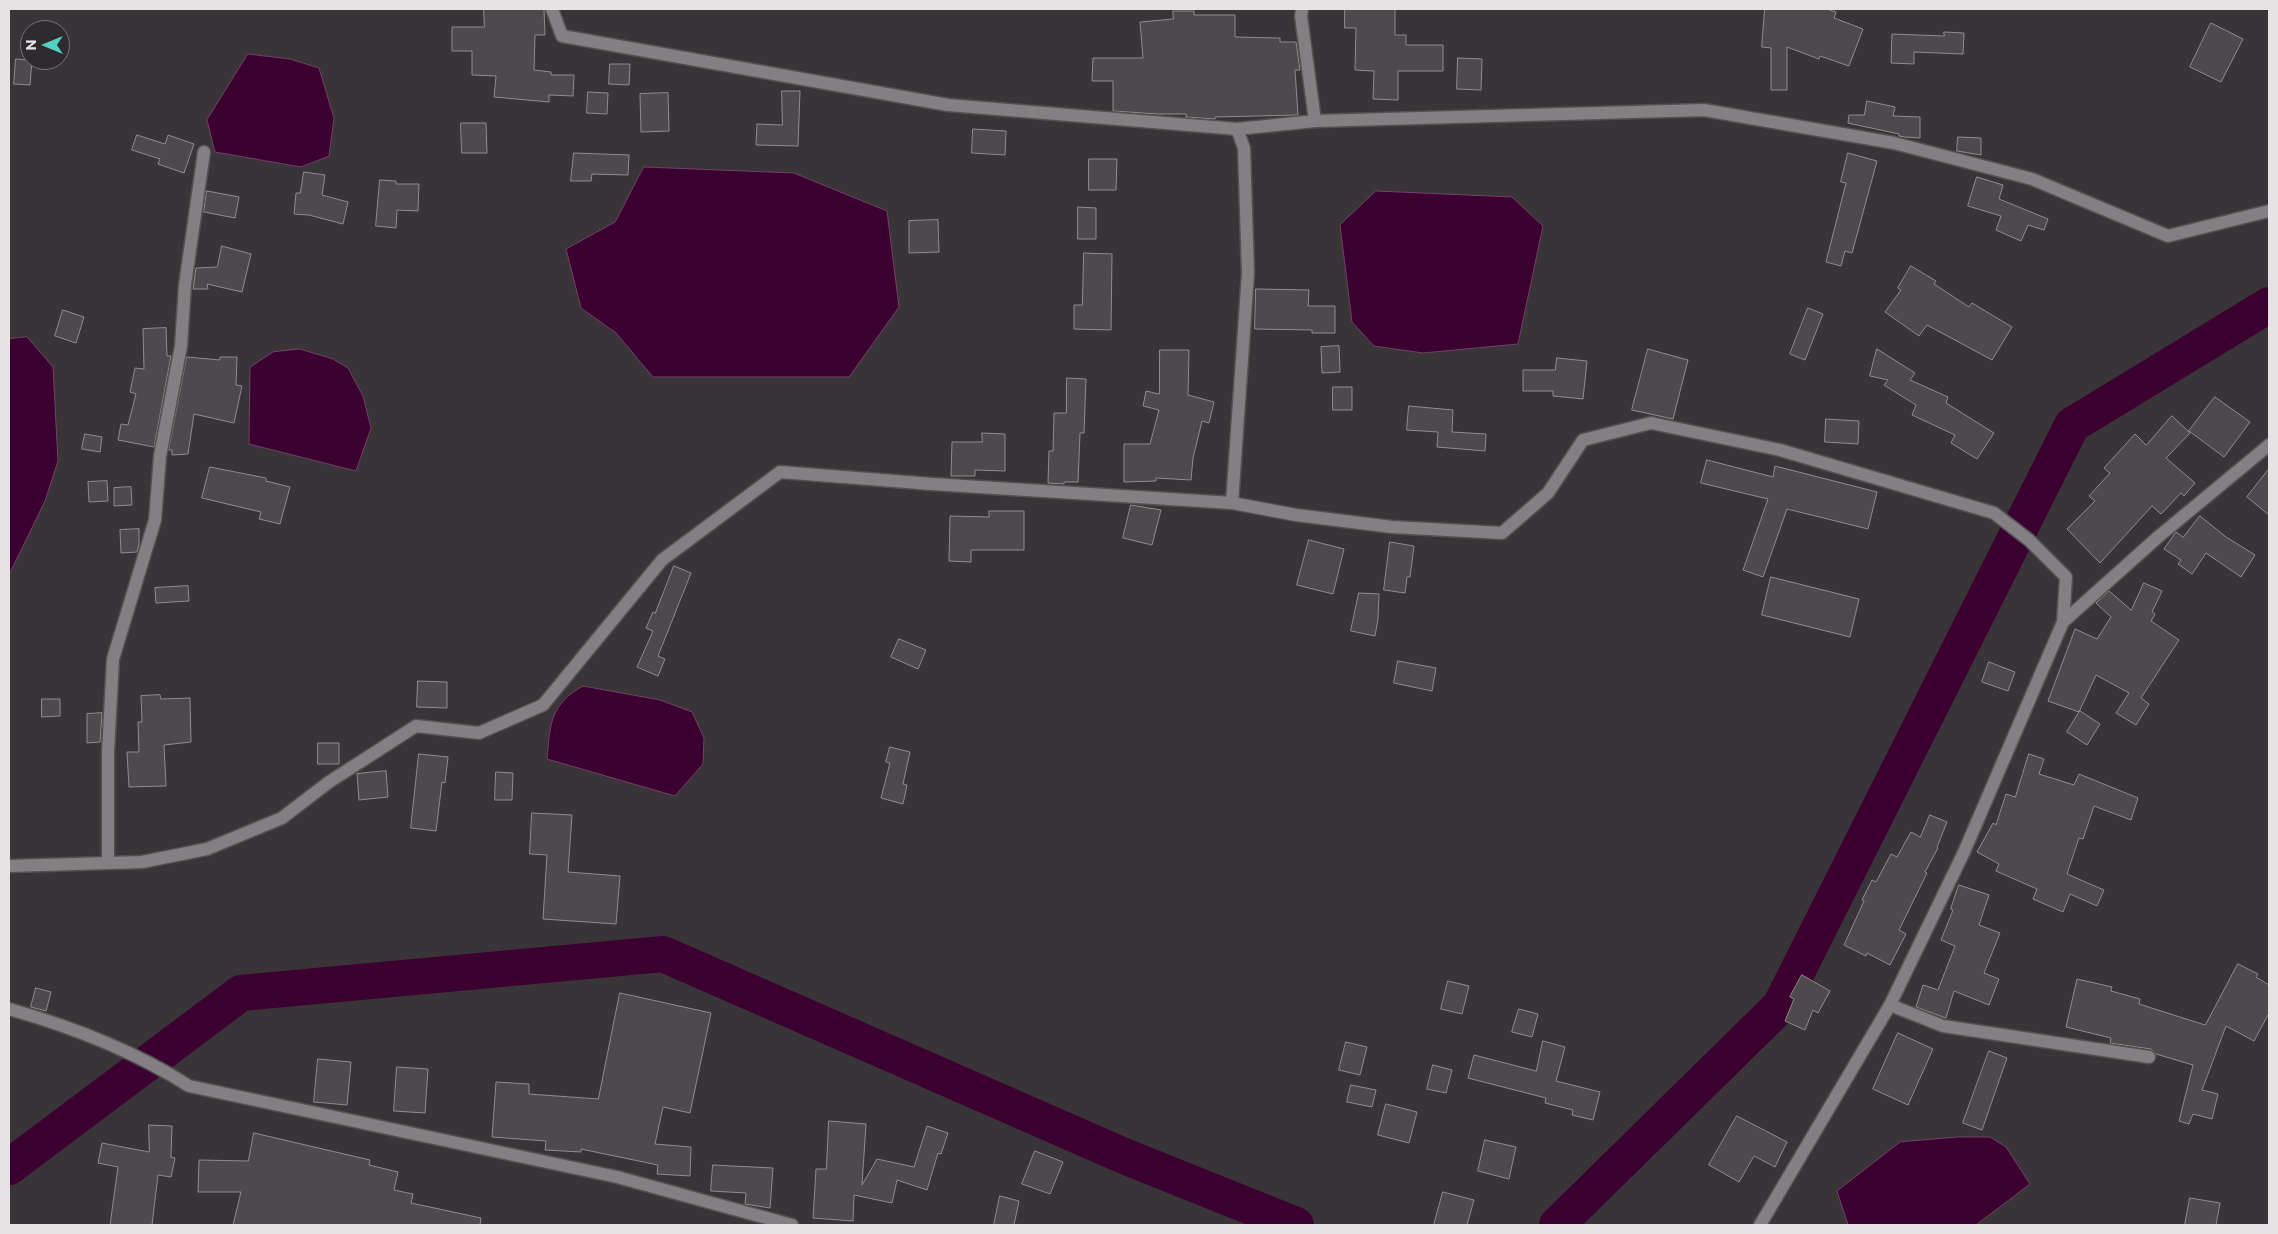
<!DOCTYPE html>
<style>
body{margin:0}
#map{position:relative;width:2278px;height:1234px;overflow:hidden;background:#393437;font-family:Montserrat,sans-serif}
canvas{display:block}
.frame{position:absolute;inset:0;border:10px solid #e6e3e5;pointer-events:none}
.north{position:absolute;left:20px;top:20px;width:50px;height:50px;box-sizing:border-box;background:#2f2a2d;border:1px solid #787477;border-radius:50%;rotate:270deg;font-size:14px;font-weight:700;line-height:20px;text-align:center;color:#e6e3e5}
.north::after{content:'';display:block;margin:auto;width:18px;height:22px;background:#55cec5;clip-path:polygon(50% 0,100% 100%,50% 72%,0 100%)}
</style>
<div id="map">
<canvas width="2278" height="1234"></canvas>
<div class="frame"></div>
<div class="north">N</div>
</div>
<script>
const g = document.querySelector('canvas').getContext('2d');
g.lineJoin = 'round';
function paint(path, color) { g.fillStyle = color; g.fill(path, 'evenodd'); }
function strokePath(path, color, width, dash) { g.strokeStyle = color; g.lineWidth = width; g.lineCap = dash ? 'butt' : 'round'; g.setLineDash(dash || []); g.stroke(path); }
const water = new Path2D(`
 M248 54 290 59 319 68 334 118 329 156 301 167 215 152 207 120Z
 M644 167 794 173 887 211 899 307 849 377H653L616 333 581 308 566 249 615 222Z
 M1376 191 1512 197 1543 226 1518 344 1423 353 1374 346 1352 322 1340 225Z
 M27 337 53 367 58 461 45 501 9 575V339Z
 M300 349 333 359 348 368 363 396 371 428 356 471 249 444 250 367 273 352Z
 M583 686 660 700 692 712 704 738 703 764 675 796 547 759C550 725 550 704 583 686Z
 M1958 1137H1990L2006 1147 2030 1184 1976 1225H1848L1837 1191 1900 1142Z`);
paint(water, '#3c0030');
strokePath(water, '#6f4466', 1);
strokePath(new Path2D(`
 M9 1167 241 993 663 954 1124 1156 1296 1225
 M1557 1225 1780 1006 2072 425 2269 305`), '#3c0030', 36);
const building = new Path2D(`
 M484 9H544L545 35H535L534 70 551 72V75H574L573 96 549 95V102L494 97 496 76 472 75V51H452V27H484Z
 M1345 9H1395V35H1406V45H1443V71H1398V100L1373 99 1374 71 1355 70 1356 28H1345Z
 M1765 9H1827L1836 12 1834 18 1863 29 1849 66 1820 56 1819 59 1787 47V90H1771V48L1762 47Z
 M1173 11H1194V15H1235V37L1280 38V42H1296L1300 70H1295L1298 115 1215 117V119L1186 117V114H1158L1113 111V81H1092L1093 58H1143L1140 22 1173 19Z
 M2211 23 2243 39 2221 82 2190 67Z
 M1944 32 1964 33 1963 54 1914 52V64L1891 63 1892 34 1944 36Z
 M1458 58 1482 59 1481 90 1457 89Z
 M16 59 32 60 30 85 14 84Z
 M610 64H630L629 85 609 84Z
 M782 91H800L798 146 756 145 757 124 782 125Z
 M588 92 608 93 607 114 587 113Z
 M668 93 669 131 641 132 640 94Z
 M1867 101 1895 107 1893 116 1920 117V138L1905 137 1899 136V134L1848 123 1849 115H1864Z
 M461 123H486L487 153H462Z
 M973 129 1006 131 1005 155 972 153Z
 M137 135 165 144 168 135 194 144 184 173 158 164 160 159 132 150Z
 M1958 137 1981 138V155L1957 151Z
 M574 153 629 155 628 175 592 174 591 181H571Z
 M1848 153 1877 161 1852 253 1845 251 1841 266 1826 262 1846 183 1841 182Z
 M1089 159H1117L1116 190H1089Z
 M304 172 325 175 322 195 348 202 343 224 309 215 294 214 296 193H300Z
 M1977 177 2003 185 1999 199 2048 219 2044 230 2028 225 2021 241 1996 230 2001 216 1968 206Z
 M380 180 396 181V184H419L418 211 397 210 396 228 376 226Z
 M207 191 239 197 235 218 204 212Z
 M1078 207 1096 208V239H1078Z
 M938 220 939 252 909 253V221Z
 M222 246 251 254 242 292 207 284 208 289H193L196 268 217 267Z
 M1084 253 1112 254 1111 330 1074 329V305H1082Z
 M1911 266 1936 281 1934 284 1969 307 1972 303 2012 327 1992 360 1927 325 1919 336 1885 312 1901 290 1898 288Z
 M1256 289 1309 290 1308 306H1335V333H1312V330L1255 329Z
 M1808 308 1823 314 1805 360 1790 354Z
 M63 310 84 317 76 343 55 336Z
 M166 328 167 356H171L154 447 118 440 121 424 128 425 136 394 130 392 135 368 144 369 143 329Z
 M1339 346 1340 372 1322 373 1321 347Z
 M1648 349 1688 360 1673 419 1632 410Z
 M1877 349 1915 373 1910 380 1948 397 1946 403 1994 433 1977 459 1951 443 1955 435 1912 415 1916 405 1884 385 1888 380 1870 376Z
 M1160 350H1189L1188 395 1214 402 1209 423 1202 421 1193 458 1191 480 1156 478V481L1124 482V444H1150L1159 410 1143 406 1146 391 1159 394Z
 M187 357 220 360V357H237L236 385 242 386 234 423 194 414 188 454 172 455V450H169Z
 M1557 358 1587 361 1583 399 1553 396V391H1523V370H1555Z
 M1067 378 1086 379 1084 433H1080L1078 482H1064V484L1048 483 1049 451H1053L1054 413H1066Z
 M1333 387H1352V410H1333Z
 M2215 397 2250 422 2224 457 2189 431Z
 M1409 406 1453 410 1452 432 1486 434 1485 451 1437 447 1438 432 1407 430Z
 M2172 416 2190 433 2166 458 2195 483 2184 496 2181 493 2161 514 2152 506 2100 563 2067 529 2095 501 2089 496 2110 473 2104 468 2135 434 2146 445Z
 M1826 419 1859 421 1858 444 1825 442Z
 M982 433 1005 434V471L975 470V476H951L952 442H982Z
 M85 434 102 437 100 452 82 449Z
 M1707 460 1773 477 1775 466 1877 492 1868 529 1787 509 1763 577 1743 570 1768 499 1701 483Z
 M210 467 266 478V481L290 487 280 524 259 519 261 512 202 498Z
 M2269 469V515L2247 497Z
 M107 481 108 501 89 502 88 482Z
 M131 487 132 505 114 506V488Z
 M1131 505 1161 510 1152 545 1123 538Z
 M989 511H1024V550H971V562L949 561 950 516 989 517Z
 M2200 516 2226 537 2255 555 2241 577 2206 553 2192 574 2178 564 2181 560 2164 549 2176 532 2183 537Z
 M139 529V544L137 552 121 553 120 530Z
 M1309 540 1344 549 1333 594 1297 585Z
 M1390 542 1414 546 1410 577H1407L1405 593 1384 590Z
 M674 566 691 573 658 656 665 659 658 676 637 667 653 631 646 628 653 612 655 613Z
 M1771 577 1859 599 1850 637 1762 615Z
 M2144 583 2162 591 2152 612 2155 614 2151 621 2179 640 2141 698 2149 704 2136 725 2116 713 2129 693 2096 675 2079 712 2048 701 2075 629 2097 639 2111 617 2096 603 2109 591 2131 610Z
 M188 586 189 601 156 603 155 588Z
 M1359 593 1379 594 1378 619 1375 636 1351 631Z
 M899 639 926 650 918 669 891 657Z
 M1398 661 1436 668 1432 691 1394 683Z
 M1989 662 2015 672 2008 691 1982 682Z
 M418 681 447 682V708L417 707Z
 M160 695 161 699 190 698 191 742 164 745 166 786 129 787 127 752H139L138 722H142L141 696Z
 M42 699H60V716L42 717Z
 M2080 711 2100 724 2087 745 2067 732Z
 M102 713 100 742 87 743V714Z
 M318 743H339V764H318Z
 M890 747 910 752 903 784 907 785 903 804 881 798 890 763 886 762Z
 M419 754 448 757 445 783 442 782 436 831 411 828Z
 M2029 754 2044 759 2039 774 2074 785 2079 774 2138 798 2131 820 2094 806 2083 839 2079 838 2067 874 2104 890 2097 906 2070 894 2063 912 2033 899 2037 889 1996 871 1999 864 1977 852 1993 823 1996 825 2006 794 2015 797Z
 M386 771 388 797 359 800 357 774Z
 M496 772 513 773 512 800H495Z
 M532 813 572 815 568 872 620 876 616 924 543 919 547 855 530 854Z
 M1930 815 1947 822 1937 847 1938 848 1925 872 1927 873 1899 930 1906 934 1890 965 1867 953 1866 956 1844 945 1864 901 1862 900 1872 880 1876 882 1891 854 1897 857 1911 832 1920 837Z
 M1959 885 1989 895 1979 925 2000 933 1984 973 1999 979 1989 1005 1954 991 1946 1018 1916 1007 1923 985 1938 990 1955 946 1941 940 1953 910 1951 909Z
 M2238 964 2258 974 2256 977 2269 985V1013L2254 1041 2226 1026 2202 1090 2218 1094 2212 1119 2193 1114 2189 1124 2179 1121 2193 1065 2156 1054 2151 1049 2110 1043 2111 1038 2066 1027 2077 979 2112 987 2111 991 2140 999 2139 1004 2205 1025Z
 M1802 975 1830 991 1818 1013 1813 1010 1805 1030 1785 1021 1794 999 1790 997Z
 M1448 981 1469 986 1462 1014 1441 1009Z
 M36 988 51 992 46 1011 31 1007Z
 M620 993 711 1013 690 1113 663 1107 655 1144 691 1147 690 1176 657 1174 658 1165 581 1149V1152L545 1150 546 1141 492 1137 496 1082 529 1084V1094L598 1099Z
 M1519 1009 1538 1014 1532 1037 1512 1032Z
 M1898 1033 1933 1049 1908 1105 1873 1089Z
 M1543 1041 1565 1047 1556 1081 1600 1092 1593 1120 1572 1115 1573 1110 1545 1103 1546 1098 1468 1078 1474 1055 1536 1071Z
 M1346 1042 1367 1047 1360 1075 1339 1070Z
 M1989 1051 2007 1058 1982 1130 1963 1123Z
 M318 1059 351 1062 347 1105 314 1102Z
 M1433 1065 1452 1070 1446 1093 1427 1089Z
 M397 1067 428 1069 425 1113 394 1111Z
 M1351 1085 1376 1090 1372 1107 1347 1102Z
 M1386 1104 1417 1112 1409 1143 1378 1135Z
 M1737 1116 1787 1142 1775 1167 1754 1156 1739 1182 1709 1165Z
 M829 1121 866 1124 862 1185 877 1159 914 1167 927 1126 948 1133 941 1154 938 1153 927 1190 897 1180 892 1203 854 1195 853 1221 813 1218 816 1169H826Z
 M149 1125 172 1126 171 1157 175 1158 171 1177 158 1175 152 1225H110L118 1167 98 1163 102 1143 149 1152Z
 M254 1133 370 1160 369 1165 398 1172 394 1190 413 1194 411 1203 481 1218 480 1225H233L241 1192H198L199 1160 248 1161Z
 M1485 1140 1516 1147 1509 1179 1478 1171Z
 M1035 1151 1063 1162 1050 1194 1022 1184Z
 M713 1165 773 1168 770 1208 745 1204 746 1193 711 1191Z
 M1443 1192 1474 1200 1467 1225H1434Z
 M1000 1196 1019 1201 1014 1225H994Z
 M2190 1198 2220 1203 2216 1225H2185Z`);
paint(building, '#4e494c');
strokePath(building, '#918c8f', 1);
const street = new Path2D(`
 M552 9 562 36 948 105 1237 129 1315 121 1704 110 1894 143 2032 179 2168 236 2269 211
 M1302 9 1301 16 1315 121
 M1232 503 1248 273 1244 148 1237 129
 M108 863V751L113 659 155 520 160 456 181 346 185 285 204 152
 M9 866 142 862 207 849 282 818 329 782 416 726 479 733 543 705 662 560 780 472 932 484 1232 503 1296 515 1392 527 1502 533 1548 493 1583 440 1651 423 1780 450 1994 513 2029 540 2066 577 2063 622
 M1890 1005 1943 1026 2149 1057
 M9 1009C69 1026 136 1052 189 1086L617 1177 792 1225
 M1760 1225 1890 1005 1964 852 2063 622 2158 537 2269 445`);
strokePath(street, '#535052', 15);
strokePath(street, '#847f82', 12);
</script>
